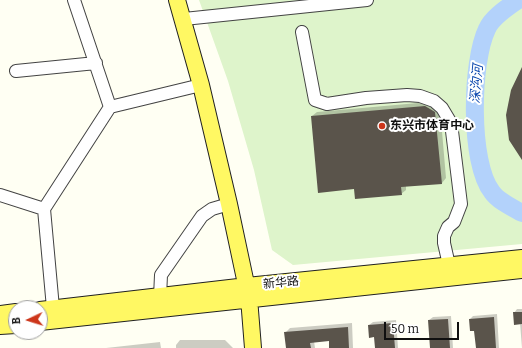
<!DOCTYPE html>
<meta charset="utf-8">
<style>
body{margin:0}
#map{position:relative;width:522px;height:348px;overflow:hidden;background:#fffff3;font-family:Bitter,serif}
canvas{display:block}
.north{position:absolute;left:8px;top:300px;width:40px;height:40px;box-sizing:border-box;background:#fff;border:1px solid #9f9f9f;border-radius:50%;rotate:266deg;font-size:11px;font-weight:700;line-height:16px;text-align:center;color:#101010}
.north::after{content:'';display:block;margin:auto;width:14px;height:18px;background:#cd361b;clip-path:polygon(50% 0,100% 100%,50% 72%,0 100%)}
.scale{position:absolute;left:384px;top:322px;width:75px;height:18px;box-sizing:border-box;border:2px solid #101010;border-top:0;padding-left:5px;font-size:12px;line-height:14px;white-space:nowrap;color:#101010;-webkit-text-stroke:3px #fff;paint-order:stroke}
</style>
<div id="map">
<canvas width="522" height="348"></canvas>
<div class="north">B</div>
<div class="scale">50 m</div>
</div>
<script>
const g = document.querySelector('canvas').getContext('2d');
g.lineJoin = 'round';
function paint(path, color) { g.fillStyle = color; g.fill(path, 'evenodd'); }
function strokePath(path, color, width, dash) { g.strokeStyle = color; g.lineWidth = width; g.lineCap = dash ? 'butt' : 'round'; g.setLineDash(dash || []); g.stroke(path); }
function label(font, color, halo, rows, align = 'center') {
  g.font = font + ' Bitter,"Noto Sans SC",serif'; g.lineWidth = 4; g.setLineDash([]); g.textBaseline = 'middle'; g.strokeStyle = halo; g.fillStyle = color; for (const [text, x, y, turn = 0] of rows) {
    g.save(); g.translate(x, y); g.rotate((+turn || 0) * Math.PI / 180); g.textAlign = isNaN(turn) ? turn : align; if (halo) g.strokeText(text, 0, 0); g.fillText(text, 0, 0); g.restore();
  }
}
paint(new Path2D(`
 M199 0H522V244L293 265 272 250 254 170 228 81Z`), '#def4cb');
paint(new Path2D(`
 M429 102 440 108 446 178 442 183 406 186V190L401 194 355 188 312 116 317 112Z
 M517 309H522V348L520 323 514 313Z
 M497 314 499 348H477L475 330 470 319 473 316Z
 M451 316 453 348H431L429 320 433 317Z
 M396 320 398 348H376L375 336 369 325 373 322Z
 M352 323 353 348H330L329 340 314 341 315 348H287L286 332 290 328Z
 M180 340H225L233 348H176V345Z
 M160 342 161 348H106Z`), '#0003');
strokePath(new Path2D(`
 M518 0C508 7 492 17 487 29 471 62 469 163 492 192 498 201 513 208 522 213`), '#b3d2fb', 18);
paint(new Path2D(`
 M522 67V160L509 140 506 115 511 90Z
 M425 106 435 112 442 184 401 187 402 195 355 199 354 189 318 193 311 116Z
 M513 312H522V324L514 325Z
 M494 317 496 348H476L474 331H470L469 319Z
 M448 319 450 348H430L428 320Z
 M393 323 395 348H375L374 337 369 338 368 325Z
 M348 327 349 348H329V341L310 343 311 348H286L284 332Z`), '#5a544b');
const minor = new Path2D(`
 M74 0 110 107
 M184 19 367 0
 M302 32 315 100 327 104 366 98 407 95 420 96 434 101 442 108 451 123 461 204 454 222 448 227 444 236V243L449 265
 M16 71 96 63
 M0 195 44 209
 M160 297 161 275 202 216 212 209 229 204
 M53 308 44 209 110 107 201 85`);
const major = new Path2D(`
 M177 0 201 85 229 204 249 298 253 348
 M40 310 247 286 522 258
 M0 314 16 312
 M40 322 522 270
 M0 326 16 325`);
strokePath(minor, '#434343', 14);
strokePath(major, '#212121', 18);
strokePath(minor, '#fff', 12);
strokePath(major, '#fff863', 16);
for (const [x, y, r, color] of [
 [382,126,4,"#cd361b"]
]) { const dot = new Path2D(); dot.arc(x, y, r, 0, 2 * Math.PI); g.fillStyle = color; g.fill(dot); strokePath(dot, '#fff', 1.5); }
label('bold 12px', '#101010', '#fff', [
 ["东兴市体育中心",390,126]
], 'left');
label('12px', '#101010', '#fff', [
 ["新华路",281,283,-6]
]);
label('italic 13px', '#0d48ae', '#fff', [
 ["深沟河",477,84,-85]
]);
</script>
